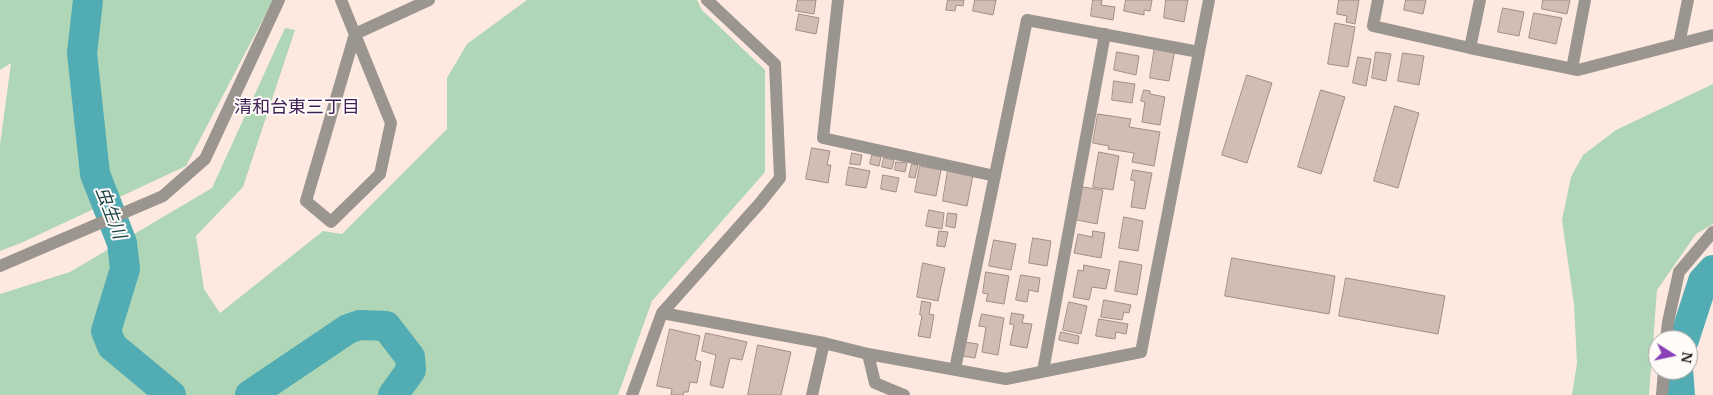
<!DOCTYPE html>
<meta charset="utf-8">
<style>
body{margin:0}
#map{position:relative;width:1713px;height:395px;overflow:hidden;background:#fee9e0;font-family:Merriweather,serif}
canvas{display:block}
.north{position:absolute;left:1648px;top:330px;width:50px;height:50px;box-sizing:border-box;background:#fffbf9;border:1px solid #a9a3a1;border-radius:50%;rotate:100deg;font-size:14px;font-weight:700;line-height:20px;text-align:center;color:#271f1c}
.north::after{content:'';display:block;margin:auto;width:18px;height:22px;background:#8842b5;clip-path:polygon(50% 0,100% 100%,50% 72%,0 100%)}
</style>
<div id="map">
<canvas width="1713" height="395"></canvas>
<div class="north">N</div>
</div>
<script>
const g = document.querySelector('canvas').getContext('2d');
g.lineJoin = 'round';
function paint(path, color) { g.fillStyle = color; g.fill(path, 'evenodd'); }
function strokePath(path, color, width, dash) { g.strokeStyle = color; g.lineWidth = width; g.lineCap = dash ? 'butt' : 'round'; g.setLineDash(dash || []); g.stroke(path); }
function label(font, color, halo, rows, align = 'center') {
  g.font = font + ' Merriweather,"Noto Sans JP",serif'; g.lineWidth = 4; g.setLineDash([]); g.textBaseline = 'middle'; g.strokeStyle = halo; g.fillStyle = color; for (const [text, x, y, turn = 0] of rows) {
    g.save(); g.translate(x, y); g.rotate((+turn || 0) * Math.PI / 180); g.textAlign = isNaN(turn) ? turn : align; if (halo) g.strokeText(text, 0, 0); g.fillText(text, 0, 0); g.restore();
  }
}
paint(new Path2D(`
 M0 0H273L186 166 21 243 0 251V145L11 63 0 70Z
 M527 0H697L702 10 765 70V172L652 301 618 395H0V294L70 272 212 188 285 28 295 30 243 187 196 236 204 289 220 313 323 231 342 234 447 129V78L467 44Z
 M1713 84V224L1696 234 1657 290 1649 395H1572L1577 363 1574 304 1562 220 1571 177 1583 155 1616 130Z`), '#afd6b6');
strokePath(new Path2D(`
 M88 0 82 53 95 174 122 243 125 269 106 331 112 346 171 395
 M1684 340 1703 281 1713 270
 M1678 370 1680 395
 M250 395 348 329 360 325 386 326 410 357 411 370 393 395`), '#52acb3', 30);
const building = new Path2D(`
 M798 0H816L814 14 796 11Z
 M948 0H964L963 6 956 5 955 11 946 10Z
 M975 0H996L993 15 973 11Z
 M1093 0H1102L1101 5 1115 7 1113 20 1091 16Z
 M1126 0H1152L1150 11 1144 10V15L1124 11Z
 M1166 0H1188L1184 22 1164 18Z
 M1339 0H1359L1355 24 1346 22 1347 16 1337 14Z
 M1406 0H1426L1423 14 1404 10Z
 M1543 0H1570L1567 14 1542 9Z
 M1503 8 1524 12 1519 36 1498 32Z
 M1534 13 1562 18 1556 44 1529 38Z
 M799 14 819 18 816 34 796 30Z
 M1335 23 1355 27 1348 67 1328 64Z
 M1155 46 1175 50 1169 81 1150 78Z
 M1117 52 1139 56 1136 75 1114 70Z
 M1376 52 1391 54 1386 81 1372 78Z
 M1403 53 1424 56 1419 85 1398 81Z
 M1358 57 1371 59 1366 86 1353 83Z
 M1247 75 1272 83 1247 163 1222 155Z
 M1114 81 1135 84 1132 103 1112 100Z
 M1144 90 1150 91V94L1165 97 1160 125 1142 122 1145 102 1141 101Z
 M1321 90 1345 97 1321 174 1298 167Z
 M1395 106 1419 113 1398 188 1374 181Z
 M1098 114 1131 119 1129 127 1160 132 1154 166 1132 162 1134 153 1108 149 1109 146 1093 143Z
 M812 148 830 151 827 165H831L828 183 806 179Z
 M1099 152 1119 156 1113 190 1093 187Z
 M852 153 862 155 860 165 850 164Z
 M872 155 881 157 879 166 870 164Z
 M884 158 894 160 892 169 882 167Z
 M896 162 907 163 905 172 895 170Z
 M912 164 918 165 915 178 909 177Z
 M920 166 941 170 936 196 915 192Z
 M849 167 870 171 866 188 846 185Z
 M948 170 973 175 967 206 943 201Z
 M1133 170 1152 173 1145 209 1131 207 1135 181 1131 180Z
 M883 175 899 178 896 192 881 189Z
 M1083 187 1103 190 1097 224 1077 220Z
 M929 210 944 213 942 229 926 226Z
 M948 213 957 214 955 228 946 226Z
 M1124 217 1143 221 1138 251 1119 248Z
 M939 231 948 232 945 247 937 246Z
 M1093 231 1105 233 1101 258 1074 253 1078 234 1092 237Z
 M1033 238 1051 241 1047 266 1029 263Z
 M994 240 1016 244 1011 270 989 266Z
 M1232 258 1335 276 1329 314 1225 296Z
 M1120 261 1142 265 1137 295 1115 291Z
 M923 263 945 268 938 301 917 297Z
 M1084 265 1110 270 1106 289 1092 287 1089 300 1073 297 1078 270 1083 271Z
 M986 272 1009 276 1004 304 986 301 988 294 983 293Z
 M1021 275 1040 278 1038 292 1029 290 1027 302 1016 300Z
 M1346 278 1445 296 1438 334 1339 316Z
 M1104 300 1131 305 1129 313 1124 312 1122 320 1101 317Z
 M922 301 931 303 929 314 934 315 930 338 918 336 922 316 920 315Z
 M1069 302 1087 306 1081 334 1063 330Z
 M1012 313 1024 315 1022 323 1032 324 1027 348 1010 345 1014 325 1010 324Z
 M982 314 1004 318 998 355 982 352 986 327 979 326Z
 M1099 319 1128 324 1126 334 1116 332 1115 339 1096 336Z
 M670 329 700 336 695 360 701 362 697 383 690 382 688 392H684L683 395H671L672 389 657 386Z
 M1061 332 1079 336 1078 344 1059 340Z
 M706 333 747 342 742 360 730 358 723 388 710 385 716 355 702 351Z
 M965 342 978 344 975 358 963 356Z
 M758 345 791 352 781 395H748Z`);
paint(building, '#d1bdb4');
strokePath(building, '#a18e86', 1);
strokePath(new Path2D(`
 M341 0 391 123 380 174 331 222 306 201 355 34 429 0
 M838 0 823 138 995 176
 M1378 0 1373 26 1470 48 1480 0
 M1679 44 1688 0
 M1470 48 1578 70 1713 35
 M1572 69 1585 0
 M0 266 163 196 205 159 279 0
 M662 313 824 343 812 395
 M1666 340 1668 322 1679 272 1713 232
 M824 343 868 354 875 383 904 395
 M868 354 1006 379 1141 352 1209 0
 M955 369 1027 20 1199 52
 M1043 371 1105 34
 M632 395 662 313 760 203 780 178 775 64 707 0
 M1662 395 1664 370`), '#9b958f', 12);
label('18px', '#422058', '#fffbf9', [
 ["清和台東三丁目",297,108]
]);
label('italic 18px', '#1d474a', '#fffbf9', [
 ["虫生川",110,213,69]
]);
</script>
